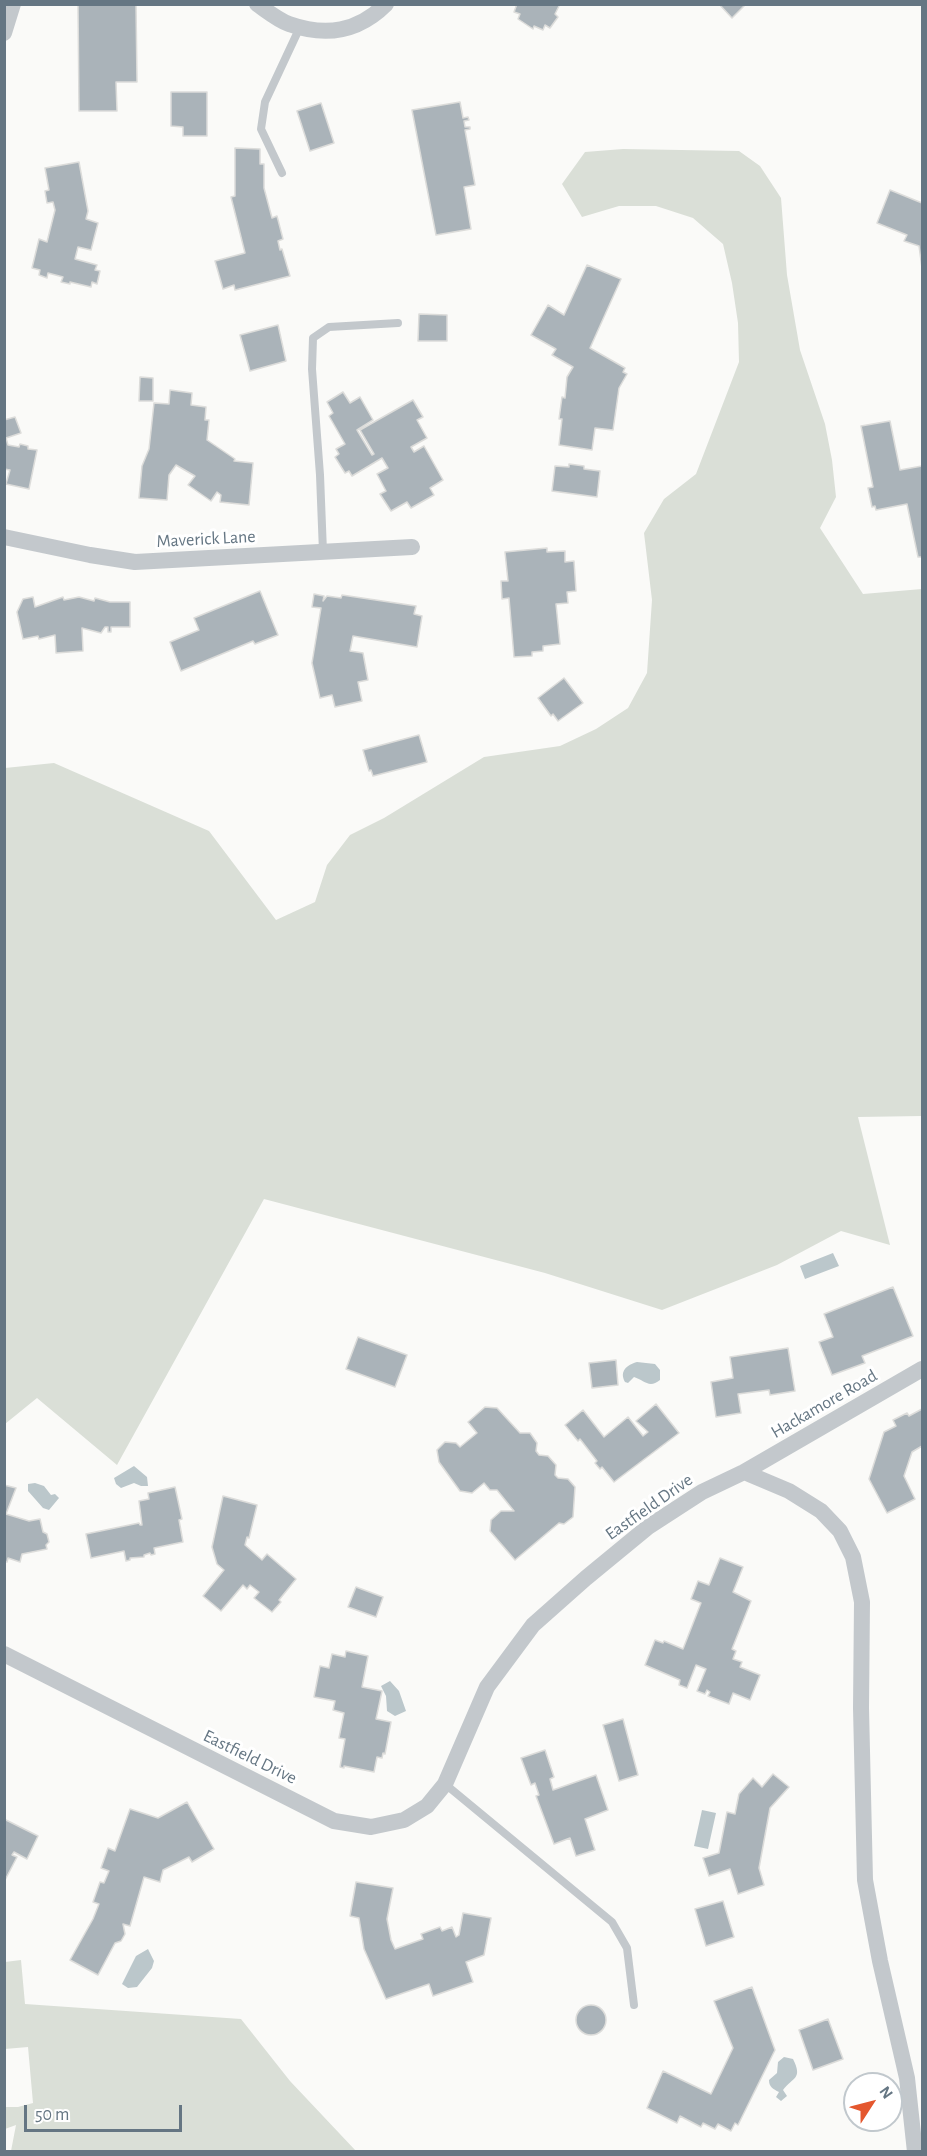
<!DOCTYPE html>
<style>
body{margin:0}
#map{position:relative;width:927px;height:2156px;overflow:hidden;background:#fafaf8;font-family:"Alegreya Sans",sans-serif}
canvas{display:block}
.frame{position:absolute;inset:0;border:6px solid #657683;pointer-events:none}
.north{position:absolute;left:843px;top:2072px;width:60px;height:60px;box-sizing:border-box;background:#fff;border:2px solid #c1c8cd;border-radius:50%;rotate:54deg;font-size:16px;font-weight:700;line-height:24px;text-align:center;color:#657683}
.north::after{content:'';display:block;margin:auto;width:21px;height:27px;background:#e4572e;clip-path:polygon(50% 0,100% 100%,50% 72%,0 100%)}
.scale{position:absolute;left:24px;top:2105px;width:158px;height:27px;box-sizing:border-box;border:3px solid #657683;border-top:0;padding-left:8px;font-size:18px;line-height:21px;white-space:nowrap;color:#657683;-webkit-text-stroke:4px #fff;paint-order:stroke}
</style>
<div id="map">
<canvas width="927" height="2156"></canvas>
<div class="frame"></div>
<div class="north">N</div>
<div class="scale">50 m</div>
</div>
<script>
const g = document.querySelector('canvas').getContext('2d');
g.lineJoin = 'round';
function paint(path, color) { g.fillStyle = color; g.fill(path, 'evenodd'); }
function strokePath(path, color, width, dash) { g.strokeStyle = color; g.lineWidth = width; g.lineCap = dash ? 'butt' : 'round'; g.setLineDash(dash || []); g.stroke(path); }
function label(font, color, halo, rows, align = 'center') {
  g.font = font + ' "Alegreya Sans",sans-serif'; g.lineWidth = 6; g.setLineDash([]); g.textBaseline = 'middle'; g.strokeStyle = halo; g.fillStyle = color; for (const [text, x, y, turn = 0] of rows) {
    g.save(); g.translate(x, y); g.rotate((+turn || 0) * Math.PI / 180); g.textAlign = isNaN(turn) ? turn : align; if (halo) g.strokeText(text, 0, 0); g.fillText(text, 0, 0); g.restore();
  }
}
paint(new Path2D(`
 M623 149 739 151 760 166 781 198 787 275 800 350 825 424 832 460 836 497 820 528 863 594 922 589V1116L858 1117 890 1245 841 1231 777 1265 662 1310 545 1273 264 1199 117 1465 37 1398 5 1424V768L54 763 209 831 276 920 315 902 327 865 350 835 384 818 484 757 560 746 596 729 628 708 647 673 652 600 644 533 664 499 696 474 739 362 738 323 732 283 723 244 693 218 656 206H619L582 217 562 184 585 152Z
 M21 1960 25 2004 241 2019 290 2081 356 2151H11L16 2125 5 2129V2107H18L33 2103 28 2047 5 2049V1962Z`), '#dadfd7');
paint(new Path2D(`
 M833 1253 839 1266 805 1279 800 1266Z
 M637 1362 655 1364 660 1370V1380C649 1389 644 1380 634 1377L628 1383 625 1382C619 1371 627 1365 637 1362Z
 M134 1466 147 1477 148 1486H141L134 1483 121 1488 116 1484 114 1478Z
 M35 1483 44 1486 51 1495 55 1494 59 1498 49 1510 43 1508 28 1491V1484Z
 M390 1681 399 1691 406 1711 395 1716 387 1711 386 1696 381 1686Z
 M702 1810 716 1813 708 1849 694 1846Z
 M148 1949 154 1961 152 1968 137 1987 128 1988 122 1984 136 1956Z
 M784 2057 793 2059C803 2079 793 2077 783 2090L787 2096 781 2101 776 2097 779 2092C773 2089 769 2087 769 2080L777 2073 778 2062Z`), '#bbc7cb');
const building = new Path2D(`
 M78 4H136L137 82H116L117 111H79Z
 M517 4H560L555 14 558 17 550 28 545 25 543 30 534 26 533 29 518 19 520 14 514 12Z
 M719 4H746L732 18Z
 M171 92H207V136H183V127L171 126Z
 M460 102 463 118 468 117 469 120 464 121 465 127H470V129L465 130 475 185 464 187 471 229 436 235 412 110Z
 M321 103 334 143 310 151 297 111Z
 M235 148 260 149V164H264V188L272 218 277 216 283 239 278 241 280 250 282 249 290 276 235 290 234 285 223 289 215 261 245 253 231 197 235 196Z
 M79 162 88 211 86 219 98 223 91 250 78 247 75 259 97 265 95 270 100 271 97 284 92 282 91 287 70 282V284L61 282 63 277 48 273 47 278 39 275 40 270 32 268 39 239 47 242 55 210 53 202 47 203 45 191 49 190 45 168Z
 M890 190 922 203V268L919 246 904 241 907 235 877 223Z
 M587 265 621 279 590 348 625 368 623 372 627 374 619 388 613 430 595 428 592 450 559 445 562 419H559L562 397 565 398 567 377 573 367 552 355 556 349 531 335 548 305 564 315Z
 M419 314 447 315V341H418Z
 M278 325 286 361 250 371 240 335Z
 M140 377 153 378V401H139Z
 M170 390 192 393 191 405 206 407 205 420H209L207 440 235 459 234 461 253 463 249 505 220 502 221 495 217 492 211 501 188 485 195 476 176 465 169 475 167 500 139 498 142 466 149 449 154 403 169 404Z
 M343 392 350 403 360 397 373 420 357 430 372 455 374 454 360 430 413 400 423 417 417 420 427 438 411 447 414 452 424 446 443 480 430 488 434 495 411 508 407 502 391 511 380 494 386 491 377 474 388 468 382 458 352 476 349 471 345 473 335 457 339 454 336 449 345 444 329 416 333 413 327 402Z
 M15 417 21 433 6 438 8 445 19 447 20 444 28 446V449L37 450 29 489 6 484 10 470 4 469V420Z
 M890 421 900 470 922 466V557H918L907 504 876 510 875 506 872 507 868 488 873 487 861 426Z
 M569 464 584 466V469L600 471 597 497 552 491 555 466 569 467Z
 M547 548V552L565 551V562L574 561 576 591 567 592 568 603 556 604 560 644 543 646V651L532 652V656L514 657 509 598 502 599 501 581H508L505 552Z
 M260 591 278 635 255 644 253 641 181 671 170 642 199 630 194 618Z
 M314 594 324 596 323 601 327 596 341 598 342 595 416 606 414 614 422 616 417 647 353 636 350 651 363 653 368 680 358 682 362 701 335 707 332 695 320 698 312 663 321 608 312 607Z
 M33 597 35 607 63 597 64 600 79 597 94 601 95 598 110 602H130V627H111V632H108V627H105L101 633 82 628 83 651 56 653 55 635 39 639 38 636 23 639 17 612 23 599Z
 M564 678 583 703 558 721 553 714 551 716 538 698Z
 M419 735 427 762 373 776 371 770 369 771 363 750Z
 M893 1287 913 1336 862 1356 865 1363 832 1375 819 1342 833 1337 824 1314Z
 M358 1337 407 1355 395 1387 346 1369Z
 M788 1348 795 1391 770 1395 769 1390 738 1394 741 1413 716 1417 711 1382 733 1378 730 1357Z
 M616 1360 618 1385 592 1388 589 1363Z
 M656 1404 679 1433 614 1482 602 1467 600 1469 595 1463 597 1461 580 1439 578 1441 565 1425 583 1410 604 1437 628 1417 643 1436 648 1432 636 1421Z
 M485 1407 497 1408 520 1433H530L537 1443 536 1451 539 1455 548 1456 556 1465 555 1475 558 1478 568 1479 575 1487 573 1517 564 1524 559 1523 515 1560 490 1531 491 1520 501 1511H514L497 1490H490L484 1483 472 1493 460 1491 439 1462 437 1450 445 1442 456 1443 460 1447 477 1433 468 1422Z
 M922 1409V1446L912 1452 904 1476 915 1499 887 1513 869 1479 884 1432 896 1426 893 1420 907 1413 909 1416Z
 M4 1485 16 1488 6 1514 29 1521 40 1519 43 1532 47 1534 49 1542 46 1545 47 1549 22 1554 20 1562 8 1558 7 1562 4 1561Z
 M175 1487 182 1519 179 1520 183 1542 154 1548 155 1554 151 1555 150 1553 144 1555V1557L130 1558V1560L126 1561 124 1551 91 1558 86 1534 139 1523 140 1525H142L139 1501 149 1499 148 1493Z
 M223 1496 257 1505 249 1538 247 1537 245 1545 262 1560 267 1554 296 1579 279 1600 281 1602 272 1612 254 1598 259 1592 250 1585 247 1589 243 1585 221 1611 203 1596 224 1570 217 1564 212 1547Z
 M720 1558 743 1567 733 1592 751 1601 732 1649 736 1651 733 1659 742 1662 740 1667 760 1675 750 1700 733 1693 729 1704 708 1696 710 1692 707 1690 705 1694 697 1691 706 1669 696 1665 687 1688 679 1685 680 1680 645 1665 655 1640 663 1643 664 1641 683 1649 701 1603 691 1599 698 1581 709 1585Z
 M356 1587 383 1597 376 1617 348 1607Z
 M346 1651 368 1656 362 1687 382 1691 376 1719 391 1722 385 1754 383 1753 382 1758 377 1757 374 1772 344 1766V1768L340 1767 345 1739 339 1738 344 1713 333 1710 335 1701 314 1697 320 1666 329 1668 332 1654 345 1657Z
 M623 1719 638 1775 619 1781 603 1725Z
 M545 1750 554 1777 550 1779 553 1790 596 1775 608 1810 585 1819 595 1850 576 1856 570 1838 554 1844 536 1796 539 1795 535 1783 531 1785 521 1758Z
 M773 1774 789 1787 770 1808 759 1868 764 1885 738 1894 730 1869 709 1876 703 1858 719 1853 727 1812 735 1814 739 1794 753 1778 762 1787Z
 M187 1802 214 1849 192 1862 189 1857 163 1870 160 1882 144 1877 130 1926 123 1924 125 1934 121 1941 115 1943 98 1975 70 1960 93 1919 99 1904 93 1902 100 1882 104 1883 109 1871 101 1868 108 1848 115 1851 130 1809 158 1818Z
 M4 1819 38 1836 27 1859 14 1852 12 1855 17 1857 4 1882Z
 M356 1882 393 1888 387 1919 391 1940 395 1949 423 1939 421 1934 440 1927 442 1931 452 1927 456 1937 459 1935 463 1913 491 1918 484 1955 466 1962 473 1982 433 1996 429 1984 386 1999 364 1949 359 1918 350 1916Z
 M723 1901 734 1937 706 1946 695 1909Z
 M752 1987 775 2050 738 2125 735 2123 731 2131 718 2124 715 2129 703 2123 701 2127 680 2116 677 2123 647 2108 663 2071 711 2094 733 2048 714 2001Z
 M576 2020a15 15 0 1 1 30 0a15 15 0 1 1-30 0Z
 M828 2019 843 2059 813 2070 799 2030Z`);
paint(building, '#aab3b9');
strokePath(building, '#dcdcda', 1.5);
strokePath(new Path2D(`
 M282 173 261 129 265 102 300 27
 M323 552 320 475 312 369 313 338 329 327 398 323
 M445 1784 612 1922 627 1948 634 2005`), '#c3c8cc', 8);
strokePath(new Path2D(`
 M257 4C267 11 278 20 289 24 326 37 358 32 386 4
 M4 33 13 4
 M4 537 90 555 135 562 412 547
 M744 1472 789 1491 821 1511 840 1531 853 1557 862 1602 861 1708 865 1880 880 1961 907 2078 915 2152
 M4 1654 334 1821 371 1827 404 1820 427 1806 445 1784 487 1687 533 1625 586 1578 648 1527 702 1492 744 1472 922 1369`), '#c3c8cc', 16);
label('18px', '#657683', '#fff', [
 ["Maverick Lane",206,539,-3],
 ["Hackamore Road",824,1404,-30],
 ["Eastfield Drive",649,1507,-35],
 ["Eastfield Drive",250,1757,26]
]);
</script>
